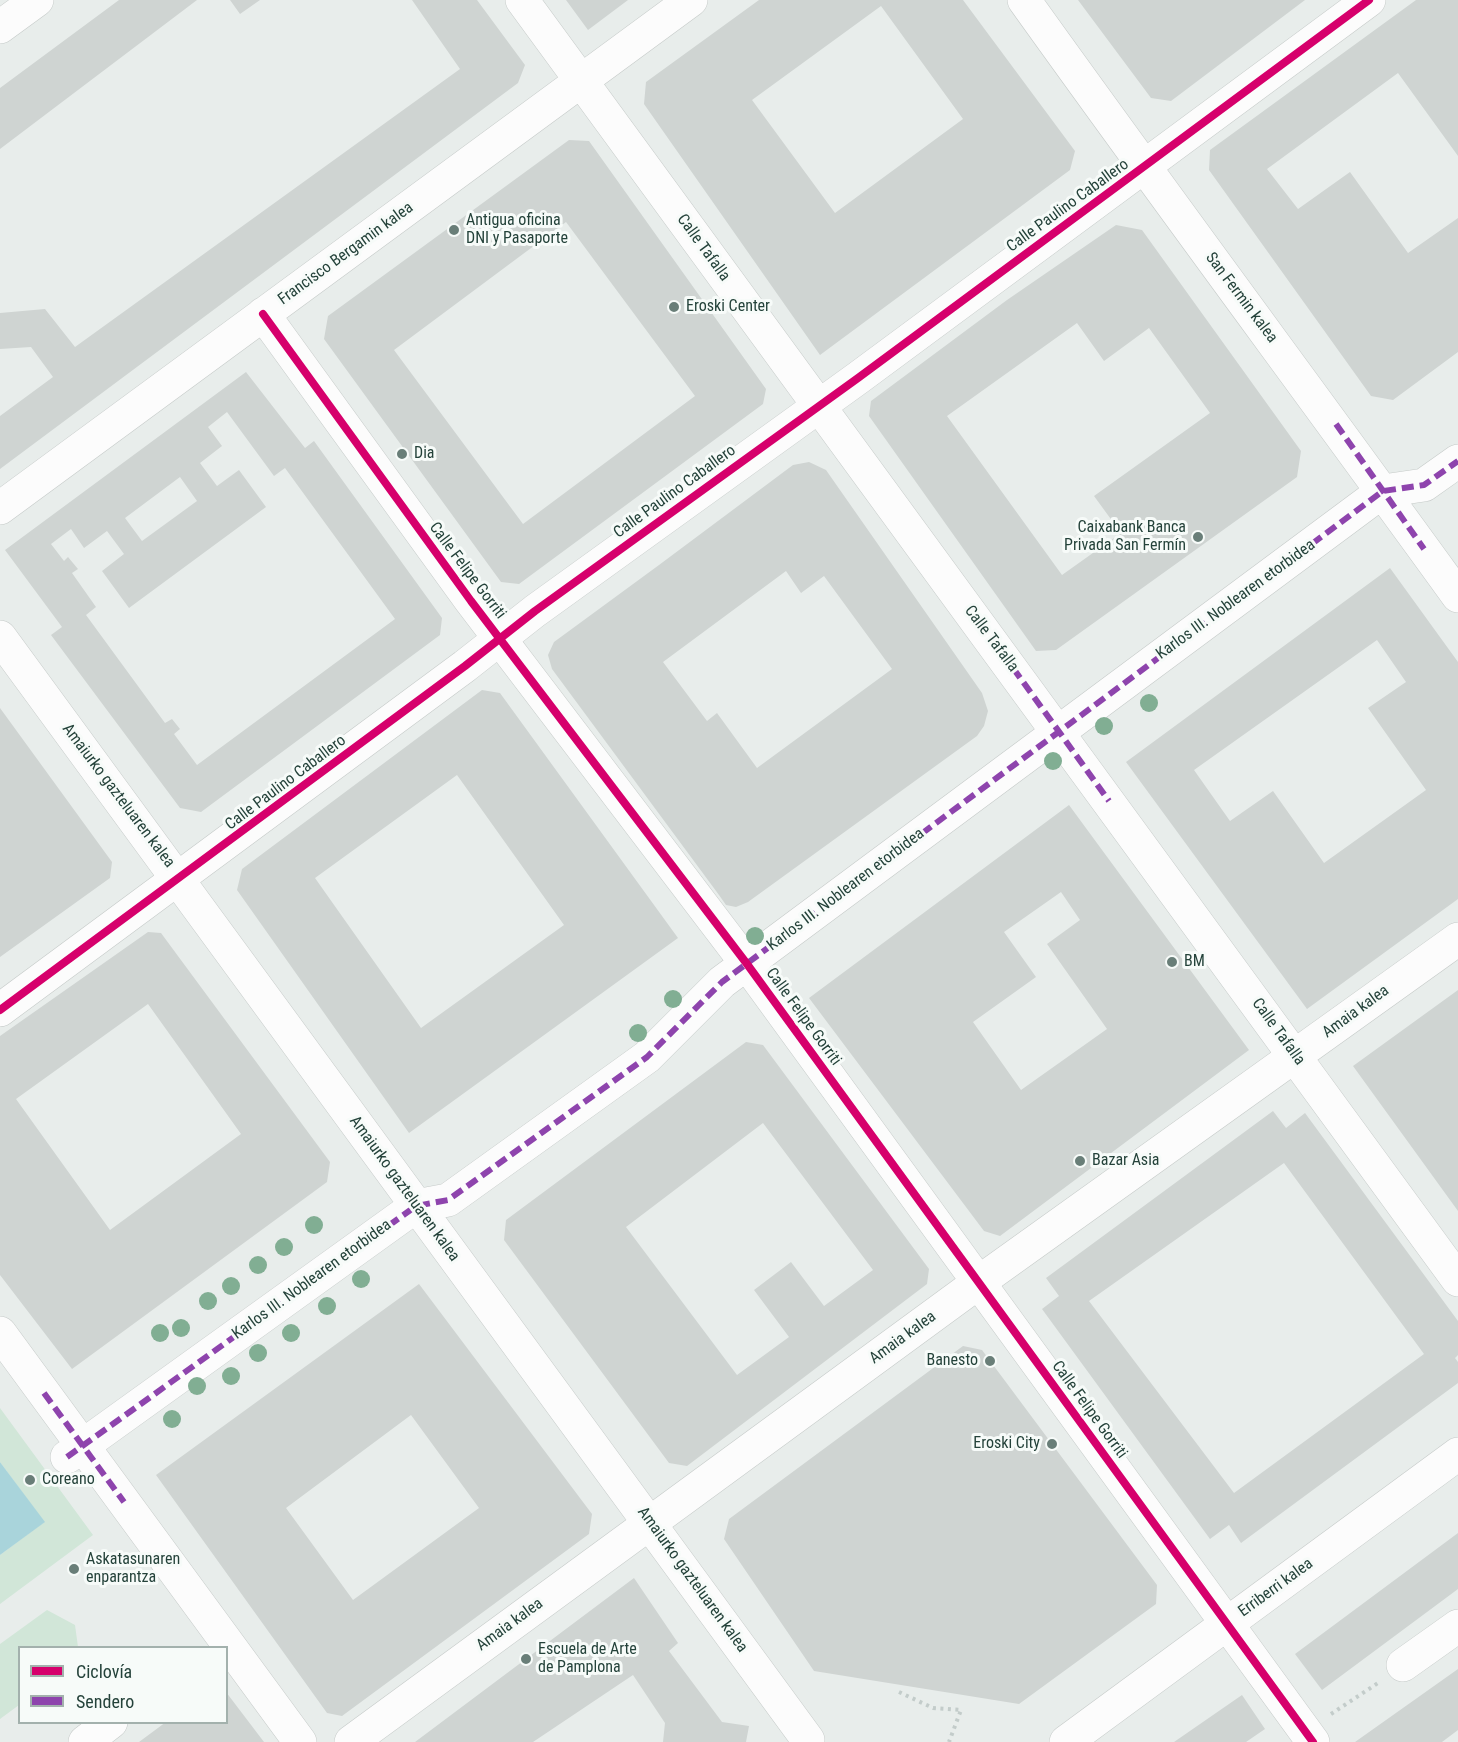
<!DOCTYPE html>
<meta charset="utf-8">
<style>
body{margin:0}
#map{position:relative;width:1458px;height:1742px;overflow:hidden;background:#e8edeb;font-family:"Roboto Condensed",sans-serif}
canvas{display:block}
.legend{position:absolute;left:18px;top:1646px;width:210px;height:78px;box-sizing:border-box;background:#f7fbf9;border:2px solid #a3b1ad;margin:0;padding:8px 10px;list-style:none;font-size:18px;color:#24423a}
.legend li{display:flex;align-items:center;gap:12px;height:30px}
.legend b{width:30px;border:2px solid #a3b1ad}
</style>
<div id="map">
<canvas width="1458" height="1742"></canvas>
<ul class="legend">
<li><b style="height:8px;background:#d6006c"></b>Ciclovía</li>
<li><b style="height:8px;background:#8e44ad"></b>Sendero</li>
</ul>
</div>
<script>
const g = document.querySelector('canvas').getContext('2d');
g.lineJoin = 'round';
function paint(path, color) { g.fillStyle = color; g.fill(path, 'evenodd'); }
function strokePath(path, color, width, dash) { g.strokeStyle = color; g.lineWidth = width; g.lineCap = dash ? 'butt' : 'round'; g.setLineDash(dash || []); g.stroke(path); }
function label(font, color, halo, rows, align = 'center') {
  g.font = font + ' "Roboto Condensed",sans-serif'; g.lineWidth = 6; g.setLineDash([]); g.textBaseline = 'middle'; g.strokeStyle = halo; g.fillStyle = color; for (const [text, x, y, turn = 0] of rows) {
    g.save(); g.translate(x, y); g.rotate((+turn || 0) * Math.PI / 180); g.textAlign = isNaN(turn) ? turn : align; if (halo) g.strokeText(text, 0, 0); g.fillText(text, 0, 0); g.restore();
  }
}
paint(new Path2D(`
 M0 1408 93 1535 0 1604V1555L44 1522 0 1462Z
 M47 1610 75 1625 78 1647 20 1648 19 1705 0 1719V1644Z`), '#d1e6d8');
paint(new Path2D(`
 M0 1462 45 1522 0 1555Z`), '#a9d4db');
paint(new Path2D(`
 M119 0H197L0 149V88Z
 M230 0H260L240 14Z
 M412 0H477L525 65 518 83 0 469V416L53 377 31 347 0 349V313L45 309 75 347 460 69Z
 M566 0H628L588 30Z
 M759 0H963L1075 151 1070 170 820 355 644 104 646 82ZM881 6 963 119 835 213 752 100Z
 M1078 0H1305L1171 101 1151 98Z
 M1416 0H1458V156L1398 73 1267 169 1298 209 1350 172 1408 253 1458 218V352L1393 400 1371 396 1209 170 1210 150Z
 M569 140 589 141 766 389 763 404 519 584 501 582 324 339 328 316ZM566 222 695 396 523 524 394 350Z
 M1116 225 1142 230 1301 451 1297 477 1056 650 1036 651 869 416 871 401 1007 300ZM1077 323 1104 361 1149 328 1210 413 1094 496 1121 533 1062 575 947 416Z
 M246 372 305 448 314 441 442 618 440 635 201 812 180 808 51 635 62 627 5 550ZM227 412 274 476 285 468 395 619 197 765 174 734 180 729 172 719 165 723 86 615 96 607 72 573 78 569 68 557 64 561 51 544 71 529 84 548 107 531 124 554 102 571 129 608 266 507 239 470 217 486 200 463 222 446 208 427ZM180 477 197 501 142 541 125 518Z
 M809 462 826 470 982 693 988 711 984 726 977 736 748 902 736 907 726 905 719 895 552 669 548 655 554 642 659 565 793 465ZM786 571 801 593 824 576 892 669 757 768 717 713 707 721 663 662Z
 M1390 568 1458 662V899L1307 1009 1126 762ZM1377 640 1406 682 1368 708 1426 790 1324 863 1273 791 1230 821 1194 770Z
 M482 690 500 693 678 938 409 1133 237 890 242 869ZM457 775 564 925 421 1028 315 878Z
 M0 708 112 862 110 878 0 957Z
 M1069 805 1249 1050 1000 1236 984 1231 809 998ZM1061 892 1080 920 1047 944 1107 1029 1021 1090 973 1022 1036 977 1004 932Z
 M148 932 161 933 330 1162 327 1182 72 1369 0 1275V1036ZM148 1004 241 1134 110 1230 16 1099Z
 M1458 990V1211L1353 1066Z
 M746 1042 763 1045 929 1269 927 1284 687 1466 669 1463 504 1240 506 1220ZM763 1123 873 1270 824 1306 791 1262 754 1290 789 1337 737 1375 626 1227Z
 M1273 1111 1286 1128 1305 1113 1458 1321V1355L1455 1358 1458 1362V1383L1241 1543 1229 1525 1210 1539 1042 1309 1059 1296 1046 1278ZM1284 1163 1424 1354 1234 1493 1089 1301Z
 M419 1284 592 1514 589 1534 342 1716 327 1713 156 1475ZM411 1415 479 1508 353 1600 286 1508Z
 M963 1346 982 1350 1157 1585 1156 1604 1019 1704 814 1671 724 1539 729 1519Z
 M1458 1533V1589L1322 1690 1295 1654Z
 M634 1578 678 1643 669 1651 722 1722 749 1726 746 1742H663L665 1723 633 1675 533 1742H415Z
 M1458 1669V1730L1442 1742H1355Z
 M226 1692 264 1742H139L166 1722H226Z
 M1242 1695 1265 1729 1246 1742H1174Z`), '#cfd4d2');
const minor = new Path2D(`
 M522 0 1458 1280
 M1024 0C1167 200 1314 397 1458 596
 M0 27 37 0
 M263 314 471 601 747 964 1313 1742
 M0 508 691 0
 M0 637 808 1740
 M0 1010 465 666 535 611 858 378 1369 0
 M0 1333 300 1742
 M67 1457 416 1206 448 1200 647 1057 722 982 1383 491 1424 485 1458 461
 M1403 1665 1458 1626
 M85 1742 111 1722
 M351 1742 979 1282 1458 939
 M1066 1742 1458 1454`);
strokePath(minor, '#c5cac8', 34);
strokePath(new Path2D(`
 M899 1692 933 1708 961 1710 949 1742
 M1331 1714 1378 1683`), '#c3ccca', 4, [3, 4.5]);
strokePath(minor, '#fcfcfc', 33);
strokePath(new Path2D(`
 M1336 424 1424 549
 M1013 668 1109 801
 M376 1150 455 1259
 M44 1393 124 1502
 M67 1457 416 1206 448 1200 647 1057 722 982 1383 491 1424 485 1458 461`), '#8e44ad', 6, [12, 6]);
strokePath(new Path2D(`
 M263 314 471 601 747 964 1313 1742
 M0 1010 465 666 535 611 858 378 1369 0`), '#d6006c', 8);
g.fillStyle = '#81ae93';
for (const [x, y] of [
 [1149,703],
 [1104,726],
 [1053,761],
 [755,936],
 [673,999],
 [638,1033],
 [314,1225],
 [284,1247],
 [258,1265],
 [361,1279],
 [231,1286],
 [208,1301],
 [327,1306],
 [181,1328],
 [160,1333],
 [291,1333],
 [258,1353],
 [231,1376],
 [197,1386],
 [172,1419]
]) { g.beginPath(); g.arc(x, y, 9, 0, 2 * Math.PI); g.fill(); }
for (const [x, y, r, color] of [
 [454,230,6,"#697e78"],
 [674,307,6,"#697e78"],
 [402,454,6,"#697e78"],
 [1198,537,6,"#697e78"],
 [1172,962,6,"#697e78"],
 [1080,1161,6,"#697e78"],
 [990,1361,6,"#697e78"],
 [1052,1444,6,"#697e78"],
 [30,1480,6,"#697e78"],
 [74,1569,6,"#697e78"],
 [526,1659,6,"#697e78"]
]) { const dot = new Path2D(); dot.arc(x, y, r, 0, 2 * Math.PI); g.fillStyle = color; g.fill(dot); strokePath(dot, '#f7fbf9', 2); }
label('16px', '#24423a', '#f7fbf9', [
 ["Calle Paulino Caballero",1068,206,-36],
 ["Calle Tafalla",703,248,54],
 ["Francisco Bergamin kalea",346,254,-36],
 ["San Fermin kalea",1241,298,53],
 ["Calle Paulino Caballero",675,492,-36],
 ["Calle Felipe Gorriti",467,571,53],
 ["Karlos III. Noblearen etorbidea",1236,600,-36],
 ["Calle Tafalla",991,639,53],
 ["Calle Paulino Caballero",286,783,-37],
 ["Amaiurko gazteluaren kalea",118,796,53],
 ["Karlos III. Noblearen etorbidea",846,890,-37],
 ["Amaia kalea",1356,1012,-36],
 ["Calle Felipe Gorriti",803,1017,54],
 ["Calle Tafalla",1278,1032,54],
 ["Amaiurko gazteluaren kalea",404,1189,54],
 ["Karlos III. Noblearen etorbidea",312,1280,-36],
 ["Amaia kalea",903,1338,-36],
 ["Calle Felipe Gorriti",1089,1410,54],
 ["Amaiurko gazteluaren kalea",692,1580,54],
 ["Erriberri kalea",1276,1588,-36],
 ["Amaia kalea",510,1625,-36]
]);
label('16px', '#24423a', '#f7fbf9', [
 ["Antigua oficina",466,221],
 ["DNI y Pasaporte",466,239],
 ["Eroski Center",686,307],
 ["Dia",414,454],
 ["Caixabank Banca",1186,528,"right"],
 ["Privada San Fermín",1186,546,"right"],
 ["BM",1184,962],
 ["Bazar Asia",1092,1161],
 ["Banesto",978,1361,"right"],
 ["Eroski City",1040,1444,"right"],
 ["Coreano",42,1480],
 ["Askatasunaren",86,1560],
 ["enparantza",86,1578],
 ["Escuela de Arte",538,1650],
 ["de Pamplona",538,1668]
], 'left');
</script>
